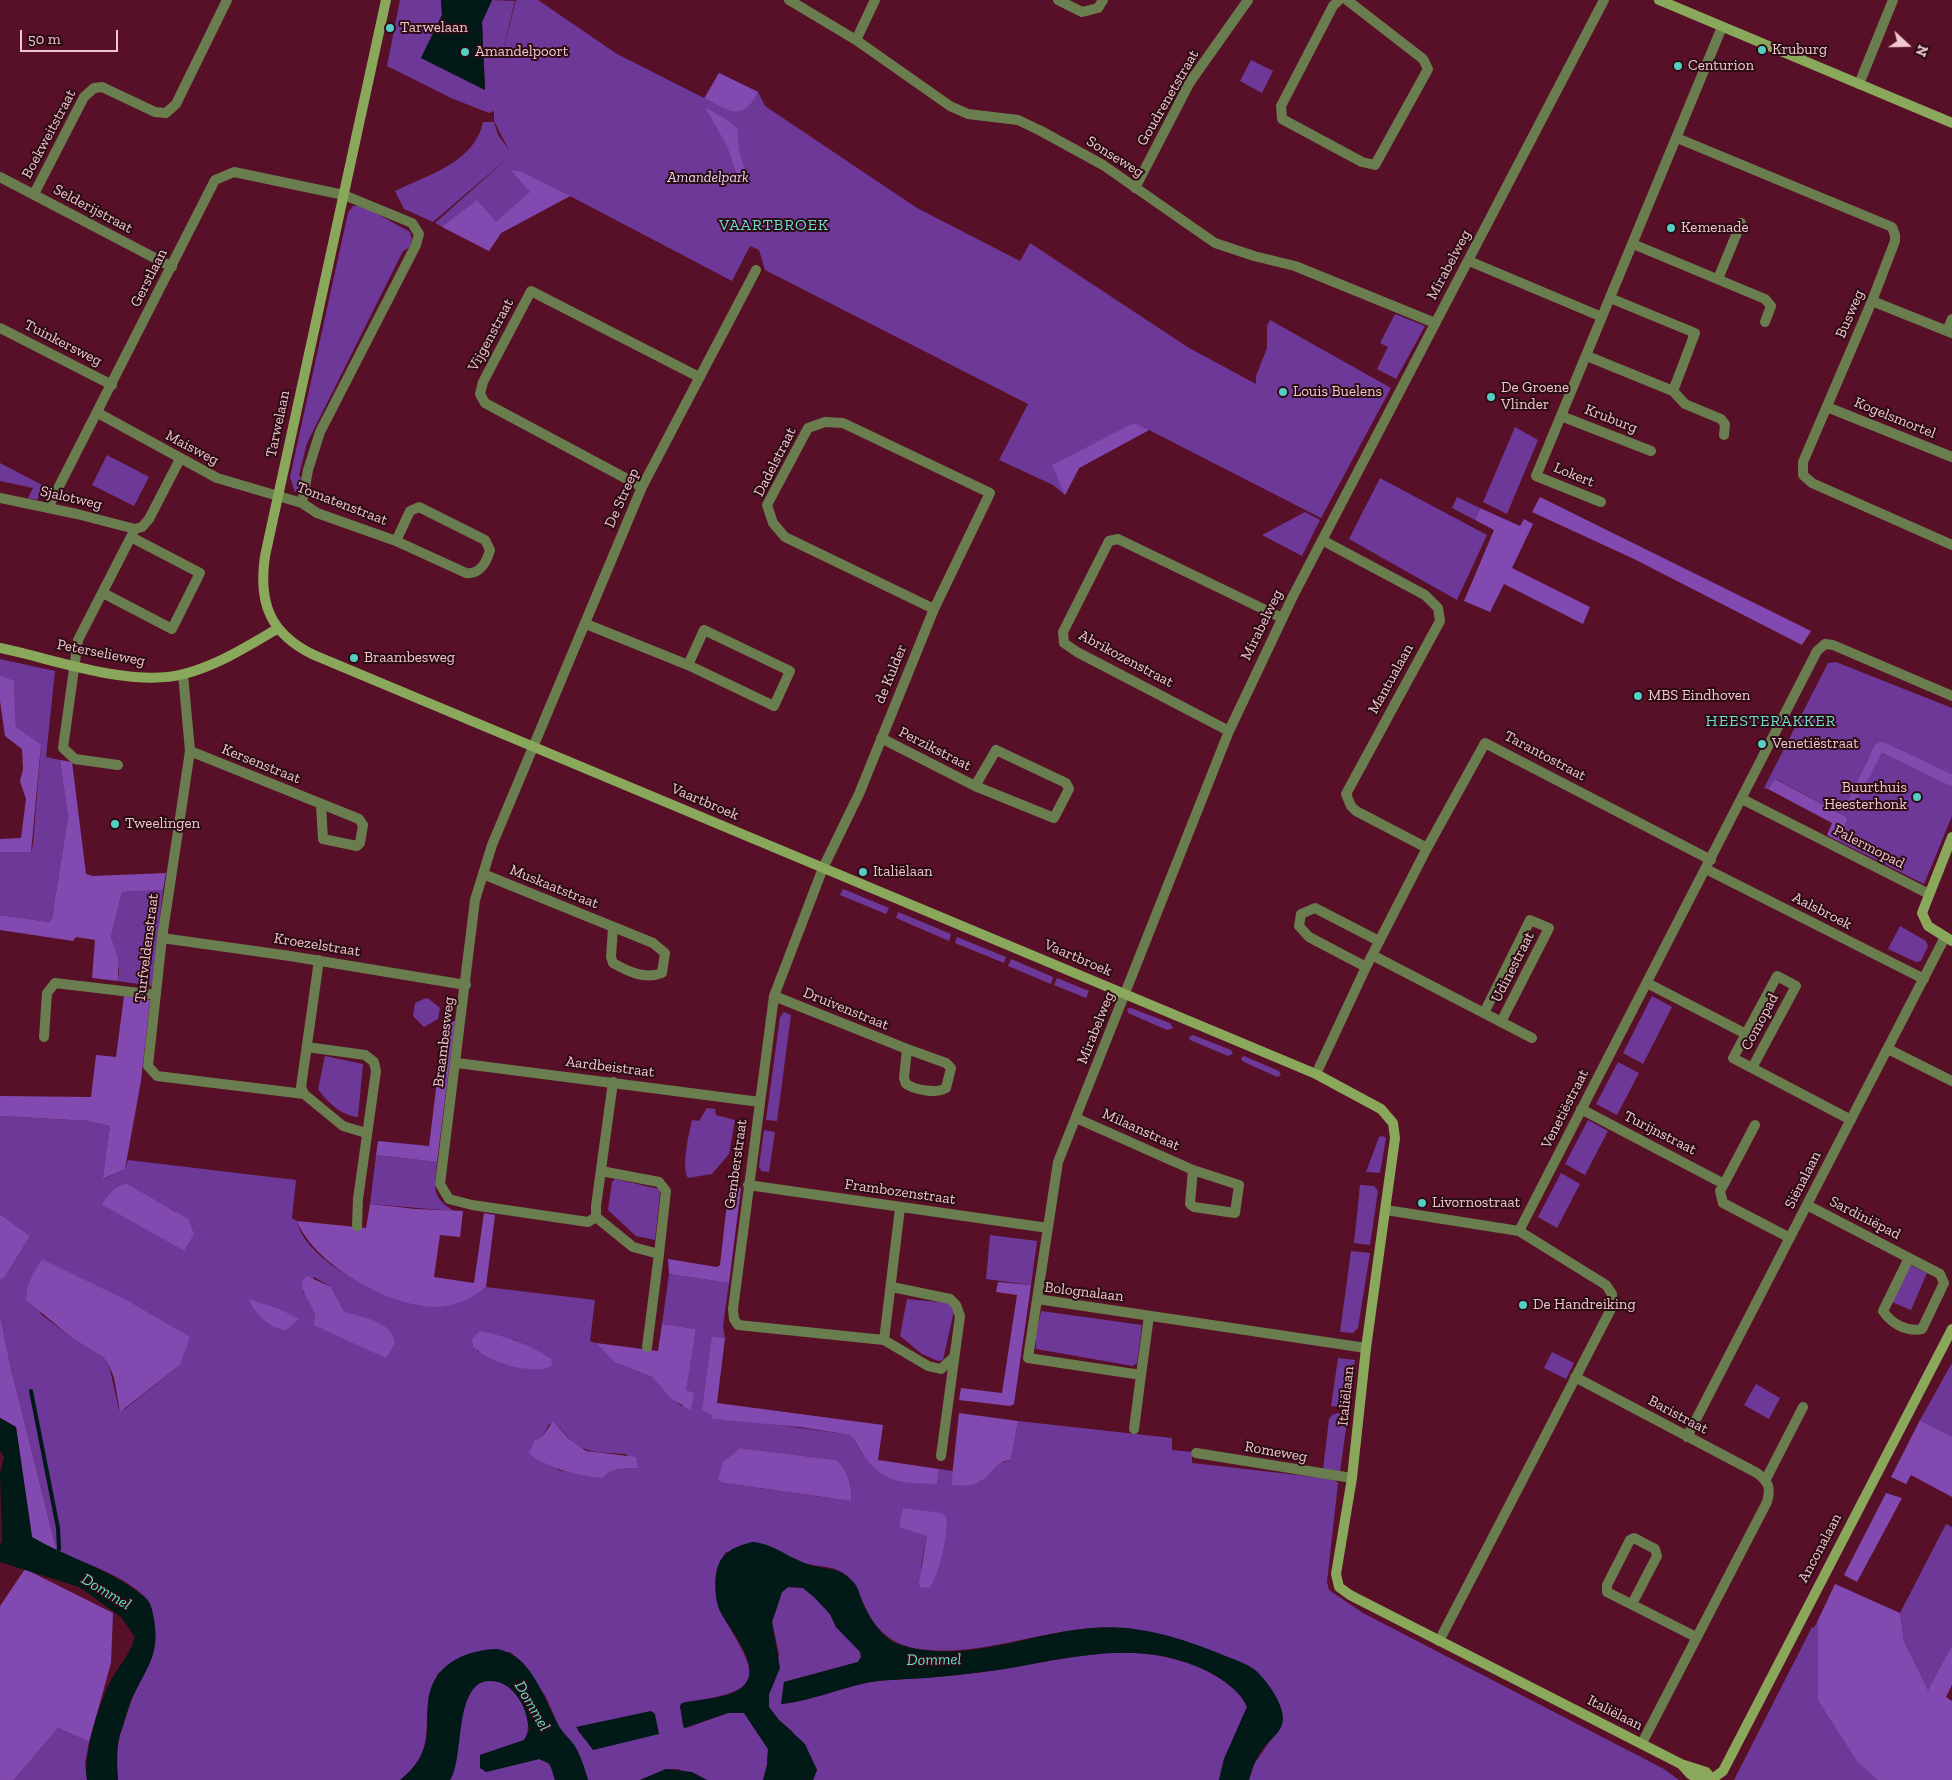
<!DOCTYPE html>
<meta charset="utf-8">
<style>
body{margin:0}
#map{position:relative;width:1952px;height:1780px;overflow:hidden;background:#571027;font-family:"Zilla Slab",serif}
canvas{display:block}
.north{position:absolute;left:1882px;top:20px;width:50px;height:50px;-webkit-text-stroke:4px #2b0c14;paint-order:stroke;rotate:111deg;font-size:14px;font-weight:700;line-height:20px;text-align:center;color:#f2c6cd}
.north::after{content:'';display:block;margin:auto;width:18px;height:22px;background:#f2c6cd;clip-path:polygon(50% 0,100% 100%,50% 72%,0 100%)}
.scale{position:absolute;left:20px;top:30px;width:98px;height:22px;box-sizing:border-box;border:2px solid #f2c6cd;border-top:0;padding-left:6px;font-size:15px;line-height:18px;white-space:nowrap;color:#f2c6cd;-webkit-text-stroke:4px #2b0c14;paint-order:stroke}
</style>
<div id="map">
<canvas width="1952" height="1780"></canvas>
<div class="north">N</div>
<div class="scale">50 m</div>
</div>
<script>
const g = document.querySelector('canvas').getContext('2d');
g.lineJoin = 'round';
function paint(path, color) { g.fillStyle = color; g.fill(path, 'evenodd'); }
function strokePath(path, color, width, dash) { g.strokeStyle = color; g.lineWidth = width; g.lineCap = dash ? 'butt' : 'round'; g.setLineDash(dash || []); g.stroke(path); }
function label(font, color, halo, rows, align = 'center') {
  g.font = font + ' "Zilla Slab",serif'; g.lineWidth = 4; g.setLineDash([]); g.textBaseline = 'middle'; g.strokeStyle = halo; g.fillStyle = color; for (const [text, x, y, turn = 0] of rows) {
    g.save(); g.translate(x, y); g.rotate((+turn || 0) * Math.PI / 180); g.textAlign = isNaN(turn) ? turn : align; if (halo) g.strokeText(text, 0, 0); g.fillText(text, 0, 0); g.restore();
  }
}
paint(new Path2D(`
 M400 0H441L442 15 421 58 485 90 482 22 492 0 515 1 497 75 516 0H538L617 54 704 98 719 73 758 92 765 106 917 208 1020 261 1030 243 1189 348 1256 384V376L1267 348V326L1270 320 1391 388 1321 518 1149 430 1079 468 1065 495 1053 485 999 460 1028 404 765 270 759 250 750 246 732 281 570 196 501 233 489 251 435 223 511 155 433 222 404 209 395 191C428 175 475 162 483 122H494L498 135 509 150 494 121V85V111L489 113 451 98 387 66Z
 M1251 60 1273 71 1262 93 1240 81Z
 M353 206H363L410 232 412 240 410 247 403 251 307 443 299 475 301 478 299 493 295 492 290 477 348 213Z
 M1395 314 1425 326 1396 379 1377 369 1388 347 1380 343Z
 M1515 427 1538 440 1507 514 1483 502Z
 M107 455 149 477 134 506 92 485Z
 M0 463 44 486 37 500 28 498 33 488 0 481Z
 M1380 478 1487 535 1457 600 1349 539Z
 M1457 497 1480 508 1475 520 1452 508Z
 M1305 512 1320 520 1302 556 1262 535Z
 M0 659 55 671 46 757 60 760 68 817 52 918 50 922 0 915V852H31L33 844 41 746 16 727 14 682 0 675Z
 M1836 662 1952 708V774L1882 741 1875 744 1845 807 1882 753 1952 787V816L1924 884 1838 841 1848 818 1776 779 1768 789 1764 788 1828 663Z
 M843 889 889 908 886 914 840 895Z
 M163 890 152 986 118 981 119 970 111 937 122 892Z
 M898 912 951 934 949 941 896 918Z
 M1900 926 1926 941 1928 946 1921 961 1916 962 1888 949Z
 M957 937 1006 957 1004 963 955 943Z
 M1011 959 1053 977 1051 984 1008 966Z
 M1057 978 1089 991 1086 998 1054 985Z
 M1652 996 1672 1007 1643 1064 1623 1053Z
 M426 998 429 999 440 1008 438 1019 424 1027 413 1016 415 1003Z
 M1131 1008 1170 1023 1173 1028 1167 1030 1128 1013 1127 1009Z
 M784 1012 791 1015 777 1121 766 1120 780 1017Z
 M1193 1035 1231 1050 1233 1054 1228 1056 1190 1040 1189 1037Z
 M325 1056 363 1064 358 1117C342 1116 327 1102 318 1089Z
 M1244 1056 1279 1071 1281 1075 1277 1077 1242 1061 1241 1058Z
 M1618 1062 1639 1073 1617 1115 1596 1104Z
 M707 1108 715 1109 716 1115 735 1120 729 1154 712 1174 688 1178C681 1166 689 1134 692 1120L699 1121Z
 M0 1116 90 1121 110 1126 104 1179 125 1169 128 1160 296 1180 292 1218 297 1221C304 1261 389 1302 425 1306 442 1308 473 1297 486 1287L595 1300 590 1341 596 1343 614 1362 652 1377 682 1407 696 1329 662 1324 669 1274 729 1283 723 1326 725 1338 712 1336 711 1414 715 1419 765 1423 851 1435 863 1455 937 1484 939 1469 953 1471 951 1484 980 1482 996 1464 1011 1460 1018 1421 1172 1438V1450L1192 1452V1463L1333 1479 1338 1483 1327 1582 1329 1590 1363 1613 1664 1769 1679 1780H1249L1254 1764 1273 1737 1235 1660C1189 1641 1143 1624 1093 1628 1033 1632 974 1659 913 1648 889 1643 874 1627 864 1605 859 1595 857 1584 847 1576 836 1566 822 1567 808 1564 803 1563 799 1560 794 1558 773 1553 748 1554 726 1552 685 1606 777 1663 741 1688 725 1698 700 1699 682 1703L680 1706 683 1726 686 1728 728 1713H744L768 1749 767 1765 763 1780H707L678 1769H666L640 1780H588L575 1747 561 1731 546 1697 524 1664 510 1652 438 1673C434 1683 429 1692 428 1703 425 1737 431 1755 400 1780H118C117 1765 116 1749 120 1735 124 1724 128 1709 132 1699 145 1669 160 1655 154 1621 152 1612 152 1603 145 1597 121 1574 87 1564 57 1552L11 1369 0 1315V1280L5 1277 30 1236 0 1214ZM155 1201 175 1211 184 1251 102 1203ZM42 1259 170 1326 186 1337 180 1365 125 1409 119 1410 109 1365 103 1357 72 1338 42 1315 26 1293ZM314 1277 331 1287 344 1311 367 1319 386 1357 313 1325C318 1313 311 1303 303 1292ZM249 1299 278 1308 298 1319 279 1329 256 1312ZM480 1332 515 1340 545 1355 507 1365 477 1351ZM549 1424 557 1425C581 1454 590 1452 626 1454L638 1468C625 1469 612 1467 603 1478L558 1470 535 1440 543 1436ZM740 1448 836 1460C847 1467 853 1487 851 1501L724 1483C716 1462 726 1461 740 1448ZM947 1523 935 1575 921 1567 927 1536 915 1531ZM651 1711 594 1750 577 1730 647 1712Z
 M1588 1120 1608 1131 1585 1175 1565 1164Z
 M764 1130 775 1132 769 1172 761 1171 759 1166Z
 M1383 1136 1386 1138 1380 1173 1366 1172 1379 1137Z
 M376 1155 437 1162C435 1188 430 1196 454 1211L370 1204Z
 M1561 1173 1580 1184 1557 1228 1538 1217Z
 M615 1179 659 1189 660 1193 655 1240 636 1236 608 1210 612 1182Z
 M1360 1185 1374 1186 1378 1191 1370 1245 1354 1243Z
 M990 1235 1037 1241 1031 1285 986 1279Z
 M1351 1251 1370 1253 1358 1328 1353 1333 1340 1332Z
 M1908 1264 1927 1273 1911 1310 1892 1302Z
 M907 1299 948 1303 954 1311 943 1360 938 1361 922 1354 900 1336Z
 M1041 1311 1142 1325 1137 1363 1133 1366 1036 1349V1336Z
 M1552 1352 1574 1363 1566 1379 1544 1368Z
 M1338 1358 1355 1360 1348 1408 1331 1406Z
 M1952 1363V1437L1920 1420Z
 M1756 1384 1780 1398 1769 1419 1744 1405Z
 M1338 1413 1348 1415 1340 1471 1323 1470 1329 1419 1332 1415Z
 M1946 1524 1952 1527V1645L1928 1690 1904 1641 1900 1613Z
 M788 1587 803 1588 814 1597 830 1614 836 1627 861 1652V1657L858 1662 784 1682 782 1704C811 1701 837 1689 866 1683 880 1680 893 1680 907 1679 932 1678 958 1675 983 1672 1060 1662 1134 1634 1209 1672 1224 1680 1241 1692 1247 1707L1224 1759 1219 1780H813L817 1770 792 1731 779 1720 769 1707V1694L774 1683 779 1654 772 1622 782 1592Z
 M1818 1620V1631L1910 1780H1734L1812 1627 1814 1628Z
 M481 1681C488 1681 495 1680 501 1683 522 1690 534 1721 525 1740L480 1755 486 1772 539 1759C551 1761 552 1769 555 1780H450C454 1774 454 1768 455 1762 461 1735 458 1700 481 1681Z
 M58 1728 89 1742 85 1764 87 1780H14Z`), '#6e3899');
paint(new Path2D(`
 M719 73 758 92C742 123 729 111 705 98Z
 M705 107 730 122 738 130C737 152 742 162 750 182L738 177 727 146Z
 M511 170 521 172 570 196 501 233 489 251 442 227 477 200 496 222 530 192Z
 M1134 423 1149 430 1079 468 1065 495 1052 465Z
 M1540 497 1811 631 1802 645 1634 559 1532 512Z
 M1480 508 1520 526 1524 519 1533 524 1512 568 1590 607 1583 624 1504 584 1490 612 1464 601 1494 530 1475 520Z
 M0 675 14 681 16 727 41 745 31 852H0V839L21 838 26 799 20 781 23 769 22 749 5 736 0 701Z
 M1882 741 1952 774V787L1882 753 1854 805 1847 809 1845 807 1875 744Z
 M60 760 72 762 86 874 93 876 166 873 163 890 122 892 111 937 118 959V981L92 978 95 940 76 937 73 941 0 930V915L50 922 52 918 68 817Z
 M1775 779 1848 818 1838 841 1827 835 1832 823 1768 789Z
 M124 996 150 1000 141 1081 125 1169 103 1179 110 1126 89 1121 0 1116V1096L91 1097 96 1055 116 1057Z
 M455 1021 437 1162 376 1155 378 1141 429 1146 444 1024Z
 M127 1184 188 1219 194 1234 184 1251 103 1205 102 1203C109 1194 116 1185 127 1184Z
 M729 1185 741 1188 729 1283 669 1274 668 1259 717 1267 720 1265Z
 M370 1204 416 1209 463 1211 460 1237 440 1235 434 1277 474 1283 484 1213 495 1215 486 1287C472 1298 456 1306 438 1307 396 1308 333 1274 308 1240 304 1234 299 1228 297 1221L366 1228Z
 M0 1214 30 1236 5 1277 0 1280Z
 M42 1259 128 1301 190 1337 180 1365 120 1412 114 1378 109 1365 103 1357 72 1338 26 1300C25 1285 35 1271 42 1259Z
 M307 1276 331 1287 344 1311C362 1318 391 1320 395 1343L386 1358 313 1325C321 1307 298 1297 303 1280Z
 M998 1282 1031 1285 1014 1404 1010 1406 959 1400 961 1388 1002 1393 1017 1295 996 1292Z
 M249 1299 278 1308 299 1319 286 1330C271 1329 253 1313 249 1299Z
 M0 1315 11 1369 57 1552 32 1537 16 1427 0 1418Z
 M662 1324 696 1329 686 1390 694 1393 691 1411 671 1398 652 1377 614 1362 596 1343 658 1351Z
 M480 1331C505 1336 530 1344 551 1359L552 1366C533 1376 486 1362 473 1346L472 1339Z
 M712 1336 725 1338 717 1403 883 1425 878 1460 939 1469 937 1484C905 1482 886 1486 865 1457 859 1450 857 1442 850 1435L800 1427 713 1419 711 1414 702 1410Z
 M959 1413 1018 1421 1011 1460C993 1461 993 1475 979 1482 971 1487 960 1485 951 1485Z
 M1920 1420 1952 1437V1497L1911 1475 1906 1484 1891 1477Z
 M553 1421 568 1438 586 1451 636 1457 638 1468C625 1469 612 1467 603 1478 575 1475 553 1470 529 1454L535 1440 543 1436Z
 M740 1448 836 1460C847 1467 853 1488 851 1501L724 1483 718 1480 723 1462Z
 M1886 1493 1902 1498 1857 1582 1844 1575Z
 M903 1508 942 1513 946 1517C950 1530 938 1579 929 1588L920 1587 919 1583 927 1536 899 1527Z
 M25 1569 113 1613 111 1663 89 1742 58 1728 14 1780H0V1606Z
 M1835 1584 1900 1613 1904 1641 1928 1690 1952 1645V1685L1946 1697 1952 1701V1780H1878L1857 1761 1818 1700V1620Z`), '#8249b0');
paint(new Path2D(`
 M441 0H492L482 22 485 90 421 58 442 15Z
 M0 1418 16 1427 32 1537C68 1558 110 1569 143 1596 151 1602 152 1610 154 1619 160 1655 147 1667 132 1698 128 1707 124 1724 120 1734 116 1749 117 1765 118 1780H87C83 1753 98 1708 109 1684 117 1667 130 1656 135 1637L121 1617 79 1587 0 1562V1544L2 1542 0 1473 4 1457 0 1451Z
 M752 1542C772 1543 786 1556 804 1563 824 1571 839 1564 855 1584 860 1591 860 1598 864 1605 870 1619 883 1639 898 1644 961 1666 1029 1633 1092 1628 1140 1624 1184 1639 1228 1657 1236 1660 1247 1664 1255 1670 1266 1679 1283 1703 1283 1718 1283 1731 1272 1738 1265 1746 1257 1756 1252 1768 1249 1780H1219L1224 1759 1247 1707C1241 1692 1224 1680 1209 1672 1134 1634 1060 1662 983 1672 958 1675 932 1678 907 1679 893 1680 880 1680 866 1683 837 1689 811 1701 781 1704L784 1682 858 1662 861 1657 860 1652 836 1627 830 1614 814 1597 803 1588 788 1587 782 1592 772 1622 780 1668 769 1694V1707L779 1720 805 1744 817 1770 813 1780H763L767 1765 768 1749 744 1713H728L684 1728 680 1706 682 1703C700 1699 726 1699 741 1688 767 1669 727 1628 719 1609 715 1598 715 1587 716 1575 719 1553 733 1547 752 1542Z
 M497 1649C531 1655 543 1696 557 1723 562 1733 571 1739 576 1748 581 1757 585 1769 588 1780H555L550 1764 539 1759 486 1772 480 1768V1755L524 1740 529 1730C527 1717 525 1706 516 1695 509 1686 501 1681 490 1681 453 1680 465 1760 450 1780H400C409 1773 418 1763 422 1753 430 1737 426 1720 428 1703 431 1666 463 1650 497 1649Z
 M651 1711 655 1714 659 1734 593 1750 576 1727Z
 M666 1769 692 1772 707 1780H640Z`), '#011a18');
strokePath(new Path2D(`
 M31 1391 58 1528 59 1549`), '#011a18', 4);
strokePath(new Path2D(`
 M789 0 856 40 950 106 968 114 1018 120 1041 131 1103 165 1215 243 1254 256 1295 266 1435 323
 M1058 0 1082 12 1098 8 1103 0
 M1339 0 1333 6 1281 106 1282 119 1362 162 1375 165 1428 69 1423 59 1347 0
 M856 40 875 0
 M1859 84 1893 0
 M1677 138 1892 227 1895 235V241L1872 301 1803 462V475L1812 483 1952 545
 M0 177 172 267
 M1135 188 1190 82 1248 0
 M34 194 84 97 94 88 102 87 155 112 166 113 176 104 227 0
 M1633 244 1765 299 1771 306 1765 322
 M1469 261 1602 317
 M1718 279 1741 223
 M1610 298 1695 333 1673 391
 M1872 301 1952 333
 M0 328 112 385
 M1947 331 1952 319
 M1587 356 1673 391 1685 404 1721 419 1725 424 1724 435
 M1827 407 1952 457
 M98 413 217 478 302 503 317 513 396 541 466 573C480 575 487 561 490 550L485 540 419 507 410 511 396 541
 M1561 416 1651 451
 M642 487 485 403 480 394 483 382 531 291 699 377
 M0 498 77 514 135 529 142 527 149 519 180 459
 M1601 502 1536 476 1722 27
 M48 508 215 180 234 172 344 195 412 223 419 234 416 245 320 432 308 470 302 503
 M1322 540 1425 595 1438 608 1440 621 1346 794 1351 806 1356 811 1427 848
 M103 593 172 629 200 573 131 537
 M586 624 688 665 774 706 790 671 704 630 688 665
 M183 674 190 751 162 938 148 1066 157 1076 304 1094
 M1229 731 1077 652 1064 643 1063 632 1109 541 1118 539 1282 618
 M881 738 975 786 996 750 1066 783 1069 789 1054 818 975 786
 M190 751 359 819 363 825 360 843 357 846 323 839 321 805
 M118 765 75 759 63 748 78 640 135 529
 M1742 799 1929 894
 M1706 869 1924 979
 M483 874 653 943 665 953 662 973C645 980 627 971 613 963L611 957 613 927
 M162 938 290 956 466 985
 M1372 955 1532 1038
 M319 960 301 1087 304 1094 343 1126 366 1133
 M1366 967 1309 937 1299 926 1301 914 1315 908 1379 941
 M1647 983 1746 1034
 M774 996 907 1049 904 1078 906 1084C916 1090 936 1094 946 1088L951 1068 946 1063 907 1049
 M1484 1013 1530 920 1549 928 1501 1022
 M44 1037 47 993 55 983 156 995
 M307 1047 365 1055 374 1062 376 1071 358 1199 357 1226
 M1888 1049 1952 1081
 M457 1063 760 1102
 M1752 1068 1796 986 1777 976 1733 1058 1851 1120
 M1316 1074 1366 967 1427 848 1485 743 1711 860
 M1581 1109 1724 1184 1720 1191 1723 1203 1790 1238
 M1076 1118 1193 1170 1239 1185 1235 1213 1194 1207 1190 1204 1193 1170
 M601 1171 659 1182 666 1191 659 1254 633 1247 596 1217V1206L613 1082
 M1724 1184 1755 1125
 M748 1185 1048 1228
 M1807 1205 1909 1258 1883 1311C1892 1324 1906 1332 1922 1329L1944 1283 1940 1274 1909 1258
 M900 1208 884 1340 738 1325 734 1319 733 1309 774 996 823 868 859 794 934 609 990 493 843 423 825 422 808 428 767 505 773 523 785 537 934 609
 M1386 1210 1519 1231 1606 1285 1612 1294 1611 1309 1439 1641
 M596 1217 588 1222 472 1205 449 1199 440 1184 475 900 492 845 642 487 756 270
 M1519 1231 1817 651 1825 644 1833 645 1952 696
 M892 1287 950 1299 956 1305 960 1316 941 1456
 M1037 1299 1366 1348
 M1149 1316 1141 1375 1028 1358 1058 1162 1229 731 1293 596 1604 0
 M884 1340 928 1366 941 1369 953 1358
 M647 1347 659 1254
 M1575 1377 1757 1473C1769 1482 1771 1488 1767 1502L1642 1743
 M1134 1429 1141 1375
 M1687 1437 1945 937
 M1196 1453 1352 1478
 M1766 1479 1803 1407
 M1632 1604 1657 1556 1655 1549 1634 1538 1630 1540 1607 1585V1592L1696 1637`), '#697d4e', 10);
strokePath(new Path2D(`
 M386 0 265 556C258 603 270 634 314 655L1316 1074 1381 1109 1393 1123 1395 1138 1366 1348 1352 1478 1336 1574 1339 1587 1350 1595 1681 1764 1706 1772 1712 1779 1705 1780
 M1659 0 1952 123
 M0 648C54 659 130 688 184 674 218 665 248 646 277 629
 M1952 837 1922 913 1928 926 1952 941
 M1681 1764 1690 1774 1701 1780
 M1712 1779 1723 1771 1952 1329`), '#89a85b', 10);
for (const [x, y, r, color] of [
 [390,28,5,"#56cec3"],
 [1762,50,5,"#56cec3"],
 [465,52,5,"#56cec3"],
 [1678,66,5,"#56cec3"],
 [1671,228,5,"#56cec3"],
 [1283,392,5,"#56cec3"],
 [1491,397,5,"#56cec3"],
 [354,658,5,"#56cec3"],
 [1638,696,5,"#56cec3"],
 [1762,744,5,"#56cec3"],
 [1917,797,5,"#56cec3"],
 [115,824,5,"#56cec3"],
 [863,872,5,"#56cec3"],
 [1422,1203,5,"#56cec3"],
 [1523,1305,5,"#56cec3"]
]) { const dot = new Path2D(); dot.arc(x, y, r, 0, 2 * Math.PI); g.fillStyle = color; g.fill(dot); strokePath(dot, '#2b0c14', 2); }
label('15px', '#f2c6cd', '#2b0c14', [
 ["Tarwelaan",400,28],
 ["Kruburg",1772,50],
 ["Amandelpoort",475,52],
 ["Centurion",1688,66],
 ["Kemenade",1681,228],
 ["De Groene",1501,388],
 ["Vlinder",1501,405],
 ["Louis Buelens",1293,392],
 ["Braambesweg",364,658],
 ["MBS Eindhoven",1648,696],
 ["Venetiëstraat",1772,744],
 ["Buurthuis",1907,788,"right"],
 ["Heesterhonk",1907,805,"right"],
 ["Tweelingen",125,824],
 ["Italiëlaan",873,872],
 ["Livornostraat",1432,1203],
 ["De Handreiking",1533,1305]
], 'left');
label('15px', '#f2c6cd', '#2b0c14', [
 ["Goudrenetstraat",1168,98,-60],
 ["Boekweitstraat",49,134,-62],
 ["Sonseweg",1115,157,32],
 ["Selderijstraat",93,209,28],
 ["Mirabelweg",1449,265,-62],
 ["Gerstlaan",149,278,-63],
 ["Busweg",1850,314,-67],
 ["Vijgenstraat",491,335,-62],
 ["Tuinkersweg",63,343,27],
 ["Kogelsmortel",1895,418,22],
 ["Kruburg",1611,419,21],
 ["Tarwelaan",278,424,-78],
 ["Maisweg",192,448,28],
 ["Dadelstraat",775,462,-63],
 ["Lokert",1574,475,22],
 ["Sjalotweg",71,498,13],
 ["De Streep",622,498,-66],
 ["Tomatenstraat",342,504,21],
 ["Mirabelweg",1262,625,-64],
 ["Peterselieweg",101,653,11],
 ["Abrikozenstraat",1126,659,28],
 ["de Kulder",891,674,-68],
 ["Mantualaan",1391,679,-61],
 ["Perzikstraat",935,749,27],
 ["Tarantostraat",1545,756,28],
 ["Kersenstraat",261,764,22],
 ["Vaartbroek",705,802,23],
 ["Palermopad",1869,847,27],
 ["Muskaatstraat",554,887,22],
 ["Aalsbroek",1822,911,27],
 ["Kroezelstraat",317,945,9],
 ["Turfveldenstraat",147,948,-83],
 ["Vaartbroek",1078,958,23],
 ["Udinestraat",1513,967,-63],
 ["Druivenstraat",846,1009,22],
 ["Comopad",1760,1022,-62],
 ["Mirabelweg",1096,1028,-68],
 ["Braambesweg",444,1042,-83],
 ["Aardbeistraat",610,1067,7],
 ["Venetiëstraat",1565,1109,-63],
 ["Milaanstraat",1141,1130,24],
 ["Turijnstraat",1660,1133,27],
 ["Gemberstraat",736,1164,-82],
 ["Siënalaan",1803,1180,-63],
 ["Frambozenstraat",900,1192,8],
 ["Sardiniëpad",1865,1218,27],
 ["Bolognalaan",1084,1292,7],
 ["Italiëlaan",1346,1396,-84],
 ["Baristraat",1678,1415,28],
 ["Romeweg",1276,1452,10],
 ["Anconalaan",1820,1548,-62],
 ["Italiëlaan",1615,1713,27]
]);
label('italic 15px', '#e1d4ef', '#2b0c14', [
 ["Amandelpark",708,178]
]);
g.letterSpacing = '1px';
label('16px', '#70dad0', '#2b0c14', [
 ["VAARTBROEK",774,225],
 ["HEESTERAKKER",1771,721]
]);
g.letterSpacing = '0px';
label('italic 16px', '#62e2d6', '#2b0c14', [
 ["Dommel",106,1592,31],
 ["Dommel",934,1660,-1],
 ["Dommel",532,1706,60]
]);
</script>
